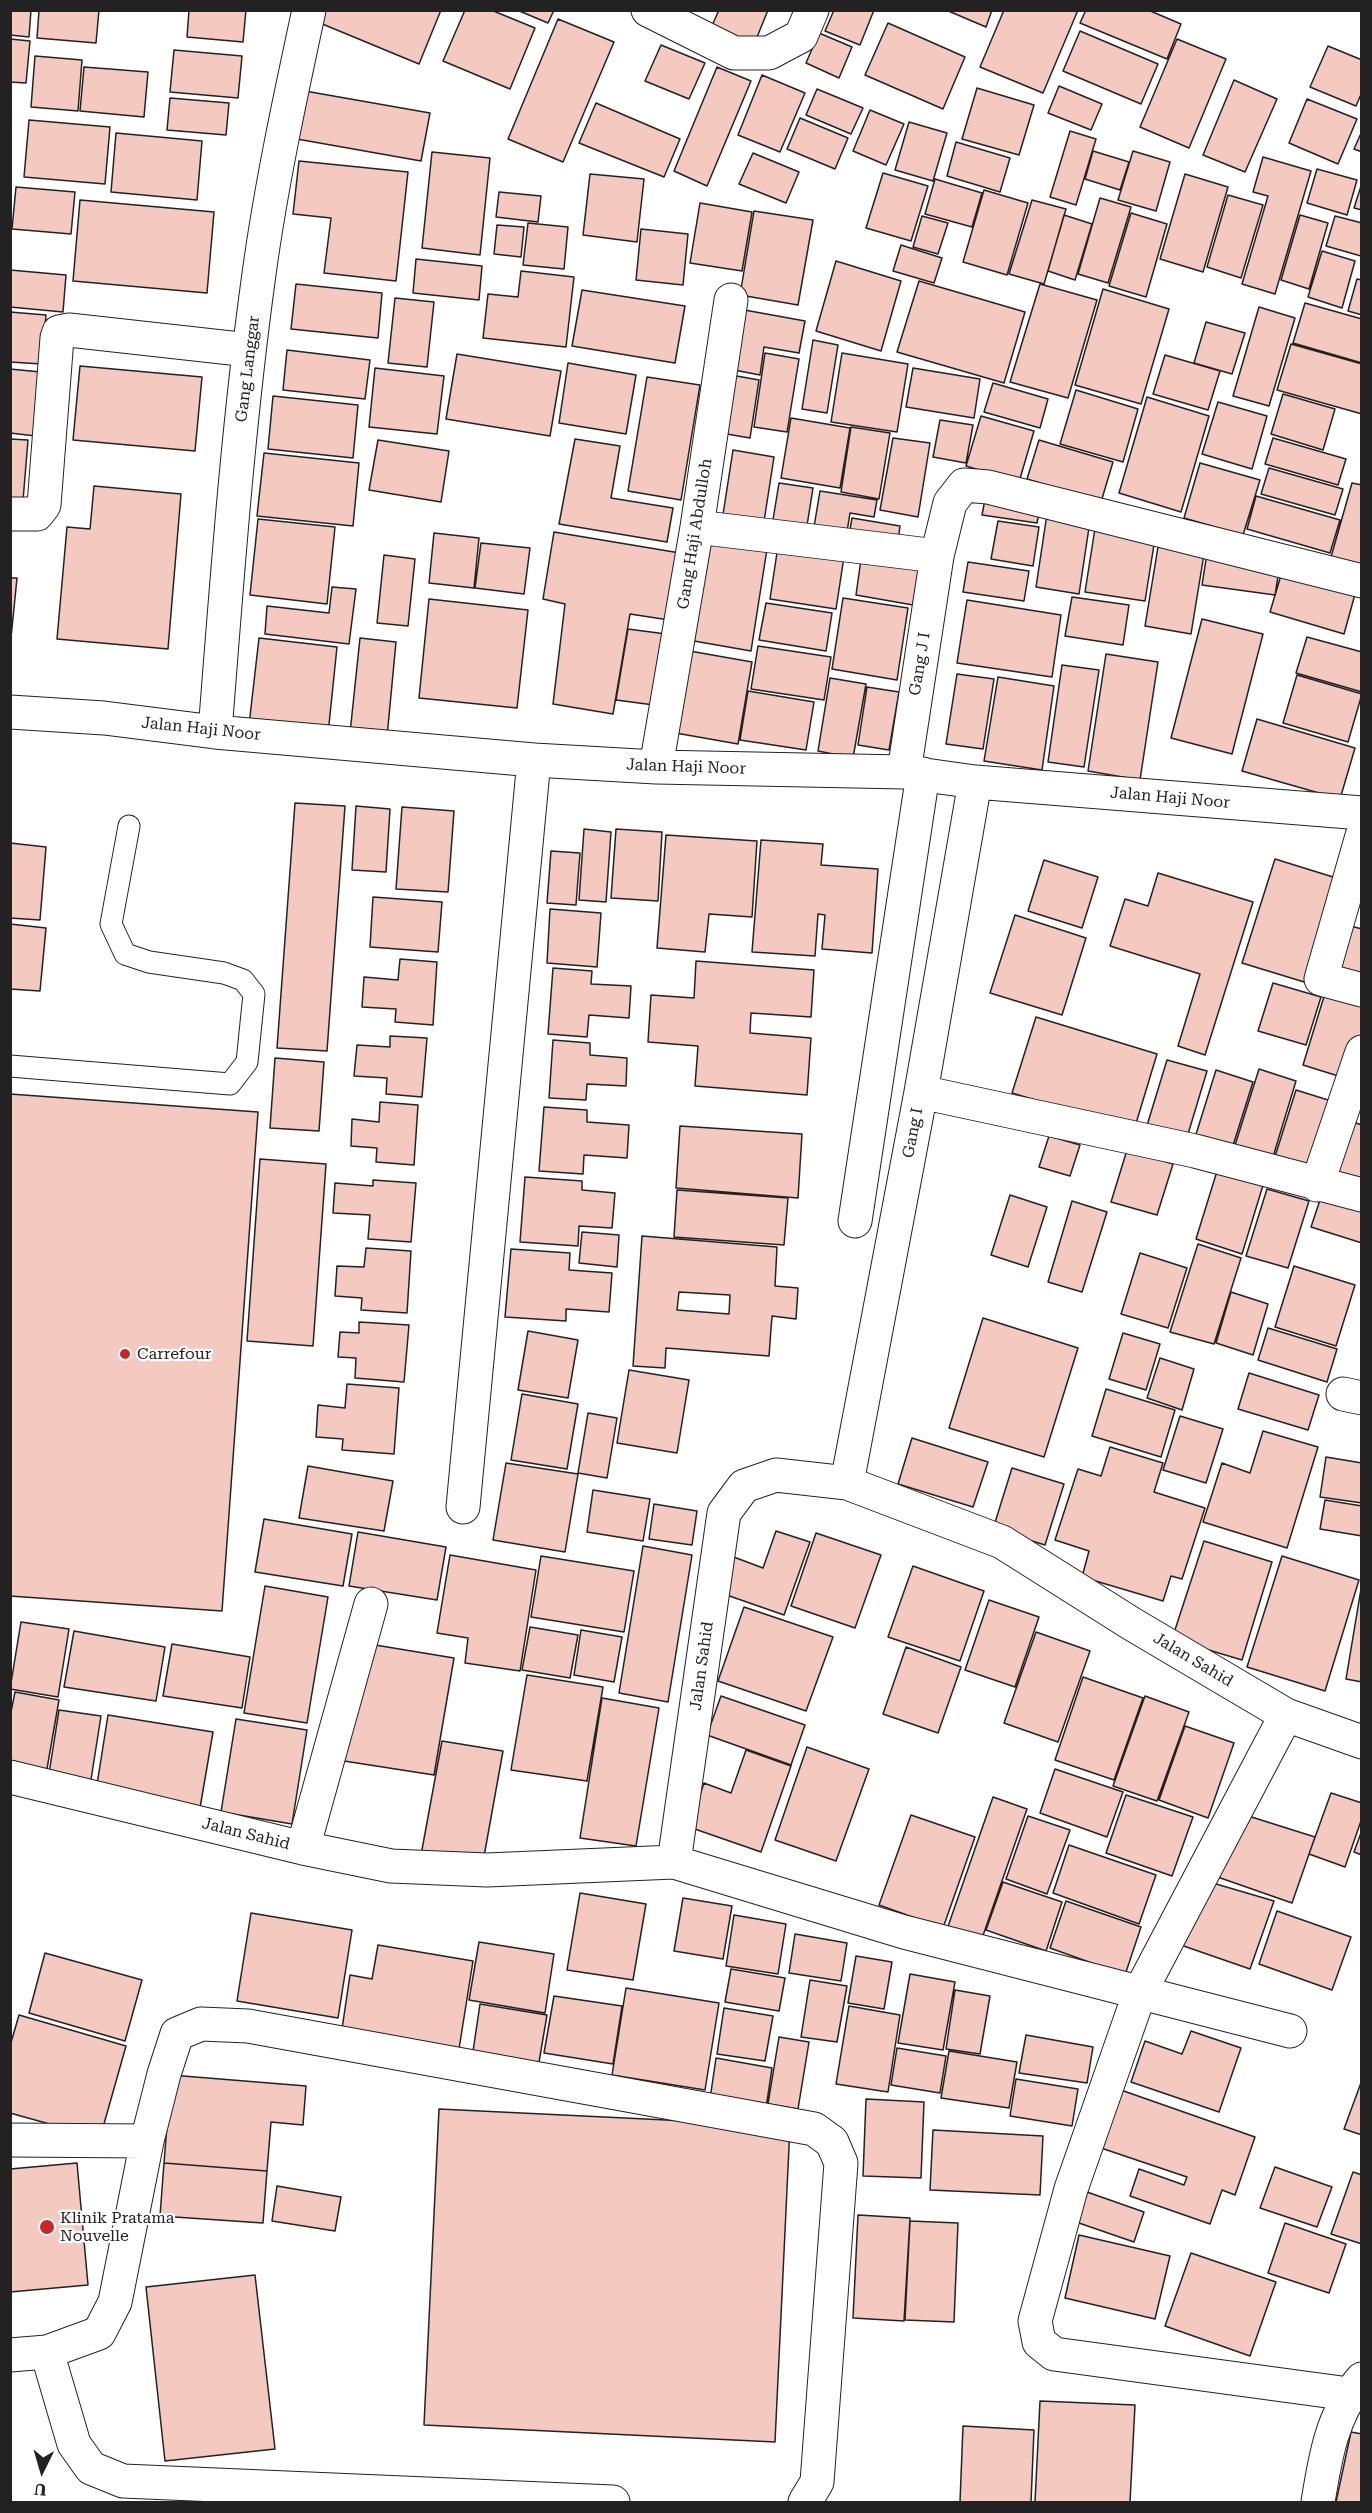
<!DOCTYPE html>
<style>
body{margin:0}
#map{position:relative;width:1372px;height:2513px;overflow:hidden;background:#fff;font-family:"Roboto Serif",serif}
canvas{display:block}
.frame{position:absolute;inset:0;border:12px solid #222;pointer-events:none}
.north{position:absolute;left:12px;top:2441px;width:60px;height:60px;-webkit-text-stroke:4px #fff;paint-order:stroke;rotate:185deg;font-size:16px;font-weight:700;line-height:24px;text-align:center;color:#222}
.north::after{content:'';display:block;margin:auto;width:21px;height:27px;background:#222;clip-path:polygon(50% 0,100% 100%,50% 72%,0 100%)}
</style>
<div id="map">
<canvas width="1372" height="2513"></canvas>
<div class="frame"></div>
<div class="north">U</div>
</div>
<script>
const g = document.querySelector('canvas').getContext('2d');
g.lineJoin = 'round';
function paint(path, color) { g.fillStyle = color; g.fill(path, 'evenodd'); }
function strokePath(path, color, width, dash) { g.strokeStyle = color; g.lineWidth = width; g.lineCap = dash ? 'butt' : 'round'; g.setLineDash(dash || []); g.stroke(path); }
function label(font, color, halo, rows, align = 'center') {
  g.font = font + ' "Roboto Serif",serif'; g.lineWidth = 4.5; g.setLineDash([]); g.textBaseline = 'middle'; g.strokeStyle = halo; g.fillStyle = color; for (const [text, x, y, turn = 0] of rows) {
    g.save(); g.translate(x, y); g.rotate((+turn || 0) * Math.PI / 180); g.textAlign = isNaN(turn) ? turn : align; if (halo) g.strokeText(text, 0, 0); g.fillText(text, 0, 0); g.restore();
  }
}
const building = new Path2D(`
 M10 10H31L29 37 10 35Z
 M39 10H99L96 43 37 38Z
 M189 10H246L243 42 187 37Z
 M325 10H441L419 64 320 23Z
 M465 10H491L535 28 510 89 443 61Z
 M517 10H554L548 23Z
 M719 10H768L753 47 710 30Z
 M834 10H874L860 45 825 31Z
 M946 10H992L986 27Z
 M1004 10H1078L1043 93 980 67Z
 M1086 10H1148L1181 24 1167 59 1080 23Z
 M558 19 614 42 563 162 508 139Z
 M888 23 965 57 943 109 865 75Z
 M1080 31 1158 64 1141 104 1063 71Z
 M819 33 852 47 839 78 806 63Z
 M10 39 30 41 26 83 10 82Z
 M1177 39 1226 59 1189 148 1140 127Z
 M661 45 705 63 689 99 645 81Z
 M1328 46 1362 60V92L1356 106 1310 87Z
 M174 50 242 56 238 98 170 92Z
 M35 56 82 60 78 111 31 107Z
 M84 67 148 72 144 117 80 111Z
 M717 67 751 81 707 186 674 171Z
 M762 75 805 93 780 152 738 135Z
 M1234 80 1277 99 1245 172 1203 155Z
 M1059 86 1102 104 1091 130 1048 113Z
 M977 88 1034 105 1019 155 962 139Z
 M817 89 863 108 851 134 806 115Z
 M305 91 430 113 421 161 297 139Z
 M170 98 229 103 226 135 167 130Z
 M1307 99 1357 119 1338 164 1289 143Z
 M596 103 680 139 664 177 579 143Z
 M870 110 904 124 886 165 853 151Z
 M800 118 848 138 835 169 787 149Z
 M29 120 110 127 105 184 24 177Z
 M909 122 947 133 933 181 895 170Z
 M1070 131 1096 139 1076 205 1050 197Z
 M1362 131V152L1354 149Z
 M116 133 202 141 197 200 111 192Z
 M956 142 1010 158 1000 192 947 176Z
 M1093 151 1129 162 1120 190 1085 179Z
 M1133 151 1170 162 1156 211 1118 200Z
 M432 152 490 158 480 255 422 248Z
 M753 153 799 172 786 203 739 184Z
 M1263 157 1311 171 1275 294 1242 284 1268 196 1253 192Z
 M299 161 408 172 396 281 324 273 331 218 293 214Z
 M1317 169 1357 180 1347 215 1307 203Z
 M883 173 928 186 911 241 866 228Z
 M590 174 644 179 637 242 583 235Z
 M1185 174 1228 187 1203 272 1160 259Z
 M935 179 982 193 972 227 925 214Z
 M1362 183V210L1354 208Z
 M16 187 75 192 71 234 12 229Z
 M984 190 1028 203 1007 275 963 262Z
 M499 192 541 196 538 222 496 217Z
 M1228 195 1263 205 1241 278 1207 267Z
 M1100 198 1131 207 1108 283 1078 274Z
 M80 200 214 212 207 293 73 281Z
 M1032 200 1066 209 1044 284 1009 274Z
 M700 203 752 212 742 271 690 263Z
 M754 211 813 220 798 305 740 295Z
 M1131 213 1167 224 1146 297 1109 286Z
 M1064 215 1092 224 1075 280 1048 271Z
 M1300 215 1328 223 1309 289 1281 280Z
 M922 216 948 223 938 254 913 247Z
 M1335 216 1362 223 1361 256 1326 246Z
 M528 223 568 227 564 269 523 265Z
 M497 225 524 227 521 257 494 254Z
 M641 229 688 234 683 285 636 280Z
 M901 245 942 258 934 283 893 271Z
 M1322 251 1355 261 1342 308 1308 297Z
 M416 259 482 266 479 300 413 293Z
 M836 261 901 281 881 351 816 331Z
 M10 270 66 275 63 312 10 307Z
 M521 271 574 277 566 347 483 338 488 294 518 297Z
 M1357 279 1362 280V315L1348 311Z
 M919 281 1025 312 1004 383 897 352Z
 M296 284 382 293 378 338 291 329Z
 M1040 284 1097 300 1068 398 1010 382Z
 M1103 289 1169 309 1141 404 1075 385Z
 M582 290 685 306 675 363 572 346Z
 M395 298 434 302 427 367 388 363Z
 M1305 303 1362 319V363L1293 343Z
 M1259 307 1295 318 1269 406 1233 396Z
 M739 309 805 321 799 353 764 347 760 375 729 369Z
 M10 312 46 315 42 364 10 362Z
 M1206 322 1245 333 1232 374 1194 363Z
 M813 340 838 345 827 413 802 409Z
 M1291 344 1362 364V414L1277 390Z
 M287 350 370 360 365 399 283 390Z
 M765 353 799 359 787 432 754 427Z
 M842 353 908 364 897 432 831 422Z
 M457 354 561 371 550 436 446 419Z
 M1165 355 1220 371 1208 410 1153 394Z
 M568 363 636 375 626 434 559 423Z
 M80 366 202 377 195 451 73 440Z
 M375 368 444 376 437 434 369 427Z
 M913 368 980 379 974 418 906 407Z
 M10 369 41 372 36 436 10 433Z
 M731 375 759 380 750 438 721 433Z
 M647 377 700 385 681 500 628 491Z
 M993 383 1048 399 1040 428 984 412Z
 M1076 390 1138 409 1123 462 1060 444Z
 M1283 394 1335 409 1323 450 1271 434Z
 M273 396 358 405 353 458 268 449Z
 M1147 397 1209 416 1181 512 1119 493Z
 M1218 402 1267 416 1252 469 1202 454Z
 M981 416 1034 431 1019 482 966 466Z
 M791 418 850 428 840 488 781 478Z
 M940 420 973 425 966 463 933 457Z
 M851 427 890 433 879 499 841 492Z
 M893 438 930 443 918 517 880 510Z
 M1273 438 1346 459 1338 485 1265 464Z
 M10 439 28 440 22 513 10 512Z
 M575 439 620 446 611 498 673 508 667 542 559 524Z
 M378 440 449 451 441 502 369 490Z
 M1039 440 1113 462 1101 502 1027 479Z
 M733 450 774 457 763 528 722 521Z
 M264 453 359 463 353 526 257 516Z
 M1200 463 1260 480 1243 535 1184 518Z
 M1269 468 1343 489 1335 515 1261 494Z
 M779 483 813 488 805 538 771 532Z
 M1352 483 1362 485V566L1331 557Z
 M94 486 181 494 168 649 57 639 67 527 90 529Z
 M820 491 877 500 874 517 850 513 846 538 813 533Z
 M986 494 1041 502 1037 523 982 515Z
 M1256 496 1340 520 1330 553 1247 529Z
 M1047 514 1090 521 1079 594 1036 587Z
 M852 518 900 526 897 549 848 541Z
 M258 519 335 527 327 604 250 595Z
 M998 521 1039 527 1033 566 991 559Z
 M1096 522 1156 532 1145 601 1085 592Z
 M554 532 680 553 669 620 630 614 613 714 553 704 565 604 543 599Z
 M434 533 479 538 474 588 429 583Z
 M711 539 767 549 751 651 694 641Z
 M1159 541 1205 548 1191 634 1145 626Z
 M481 543 530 548 524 594 475 588Z
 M778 546 844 557 836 609 770 599Z
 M862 552 920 561 913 605 856 595Z
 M1207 553 1280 564 1275 595 1202 585Z
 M384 555 415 559 408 626 377 623Z
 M968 562 1029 571 1024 601 963 592Z
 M1284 565 1357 587 1344 634 1270 612Z
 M10 578H17L10 648Z
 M332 587 356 589 349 644 265 634 267 606 329 613Z
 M1072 597 1129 605 1123 645 1065 636Z
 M843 598 908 608 897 680 832 669Z
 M429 599 528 610 517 708 419 698Z
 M967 600 1061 615 1052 677 957 663Z
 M766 603 832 613 826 651 759 640Z
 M1202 619 1263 634 1232 754 1171 738Z
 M628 629 666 634 654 705 616 700Z
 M1307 637 1362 652V692L1296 673Z
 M259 638 337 647 328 734 249 725Z
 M360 638 396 642 387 737 350 733Z
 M758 646 831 657 824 700 751 689Z
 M684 650 752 662 738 744 670 732Z
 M1106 654 1158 662 1140 780 1088 771Z
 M1062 665 1099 670 1084 767 1048 762Z
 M957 674 994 679 983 749 946 744Z
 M1297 675 1362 694 1348 742 1283 723Z
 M998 677 1054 686 1042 770 984 761Z
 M830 678 866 684 853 758 818 751Z
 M867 687 899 692 889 750 858 745Z
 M748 691 814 702 806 750 740 740Z
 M1257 719 1355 748 1340 799 1242 771Z
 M295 803 345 806 327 1051 277 1048Z
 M356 806 390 809 386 872 352 870Z
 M402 807 454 811 448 892 396 889Z
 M584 829 611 832 606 902 579 900Z
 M616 829 662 832 658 901 611 898Z
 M666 835 757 841 752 917 709 914 705 952 657 948Z
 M761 840 823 844 821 865 878 869 872 953 822 949 825 915 818 914 815 956 752 952Z
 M10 843 46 847 40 920 10 918Z
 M551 851 580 853 576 905 547 903Z
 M1275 859 1346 881 1314 985 1242 963Z
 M1044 860 1098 877 1082 928 1028 911Z
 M1158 873 1253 902 1205 1055 1178 1046 1200 974 1110 946 1125 899 1148 906Z
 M373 897 442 902 438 952 370 947Z
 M550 909 601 913 597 967 547 963Z
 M1015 915 1086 938 1062 1015 990 993Z
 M10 924 46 928 40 991 10 989Z
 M1343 924 1362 929V982L1328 972Z
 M400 959 437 962 433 1025 395 1022 396 1009 362 1007 364 977 398 980Z
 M696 961 814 970 811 1017 751 1013 750 1033 811 1038 807 1095 695 1086 698 1046 648 1042 651 995 694 998Z
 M553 968 592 971 591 984 631 986 629 1018 589 1015 587 1037 548 1034Z
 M1273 983 1321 997 1306 1045 1258 1031Z
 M1326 990 1362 1001V1045L1351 1080 1303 1065Z
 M1036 1017 1157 1054 1134 1130 1012 1093Z
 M390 1036 427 1038 422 1097 386 1094 387 1078 354 1076 357 1045 390 1047Z
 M553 1040 590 1043V1055L627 1058 626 1086 587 1084 586 1100 549 1098Z
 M275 1058 324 1062 319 1131 270 1128Z
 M1167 1060 1207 1071 1185 1144 1145 1132Z
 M1259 1069 1296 1081 1269 1170 1231 1158Z
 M1216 1070 1253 1082 1230 1155 1193 1144Z
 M1296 1090 1341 1104 1318 1180 1272 1166Z
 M10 1094 258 1112 222 1611 10 1596Z
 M380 1102 418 1105 414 1165 376 1162 377 1148 351 1146 352 1119 379 1122Z
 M544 1107 587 1110V1122L629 1125 627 1158 584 1155 583 1174 539 1171Z
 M1340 1118 1362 1125V1179L1320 1180Z
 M680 1126 802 1134 798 1198 676 1188Z
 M1049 1136 1080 1145 1070 1176 1039 1167Z
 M1127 1150 1173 1164 1157 1215 1111 1202Z
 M260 1159 326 1164 313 1346 247 1341Z
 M1218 1168 1264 1182 1242 1254 1196 1239Z
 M525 1177 582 1181V1190L615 1193 612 1228 579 1226 578 1246 520 1242Z
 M373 1180 416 1183 411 1242 368 1239 370 1215 333 1213 335 1183 373 1186Z
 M1267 1189 1309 1201 1288 1268 1246 1256Z
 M677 1190 788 1198 784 1245 674 1237Z
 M1323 1191 1362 1202V1243L1311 1227Z
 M1010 1195 1047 1207 1028 1267 991 1255Z
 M1072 1201 1107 1212 1082 1292 1048 1282Z
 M582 1232 619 1235 617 1267 579 1263Z
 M642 1236 777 1247 775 1286 798 1288 796 1319 772 1316 769 1356 666 1348 665 1368 633 1366ZM679 1292 730 1295 729 1314 677 1310Z
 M1198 1244 1241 1258 1214 1344 1170 1332Z
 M366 1248 411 1251 407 1313 361 1310 362 1298 335 1296 337 1266 364 1267Z
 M511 1249 570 1253 569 1270 612 1273 609 1312 566 1309V1321L505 1317Z
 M1140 1253 1187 1268 1168 1328 1121 1314Z
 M1294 1266 1355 1285 1336 1346 1275 1327Z
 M1231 1292 1268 1304 1253 1355 1216 1343Z
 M983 1318 1078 1348 1044 1457 949 1428Z
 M359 1322 409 1325 404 1382 355 1378 356 1358 338 1357 340 1332 359 1333Z
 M1268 1328 1337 1349 1327 1382 1258 1360Z
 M528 1331 578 1340 568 1398 518 1390Z
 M1123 1333 1160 1344 1146 1390 1109 1379Z
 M1160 1358 1194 1369 1182 1410 1147 1398Z
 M629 1370 689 1380 677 1453 617 1443Z
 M1249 1373 1319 1395 1308 1430 1238 1409Z
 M347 1384 399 1388 394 1454 342 1450 343 1439 316 1437 318 1405 345 1408Z
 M1106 1389 1175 1410 1161 1457 1092 1436Z
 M522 1394 578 1404 567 1469 511 1460Z
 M588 1413 617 1418 607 1478 578 1473Z
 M1180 1416 1223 1429 1206 1483 1163 1470Z
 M1263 1431 1318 1447 1287 1548 1203 1522 1222 1463 1250 1473Z
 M912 1438 988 1462 973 1507 898 1484Z
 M1110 1447 1163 1463 1154 1492 1205 1508 1182 1579 1171 1576 1163 1601 1082 1577 1089 1551 1055 1540 1078 1469 1101 1476Z
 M1326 1457 1362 1463V1503L1320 1497Z
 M506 1463 578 1474 565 1552 493 1540Z
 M308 1466 393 1481 384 1531 299 1518Z
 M1012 1468 1064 1484 1045 1545 993 1529Z
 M593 1490 650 1499 643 1541 587 1532Z
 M1325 1500 1362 1506V1536L1320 1529Z
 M654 1504 697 1511 692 1545 649 1539Z
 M264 1519 352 1534 343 1586 255 1572Z
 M776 1531 810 1542 784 1615 718 1592 731 1556 763 1568Z
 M358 1532 446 1547 437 1600 349 1586Z
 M816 1533 881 1555 855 1628 791 1606Z
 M1204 1541 1272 1562 1242 1660 1172 1639Z
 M643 1546 692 1555 668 1702 619 1693Z
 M450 1555 536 1570 520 1671 465 1663 468 1638 437 1633Z
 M541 1556 634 1571 624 1632 531 1617Z
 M1282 1556 1359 1580 1325 1691 1247 1667Z
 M913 1566 984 1591 960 1661 888 1637Z
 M1362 1583V1682L1346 1679Z
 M265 1586 328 1597 307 1723 244 1713Z
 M989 1600 1039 1617 1015 1687 965 1670Z
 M744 1607 833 1637 806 1711 718 1681Z
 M21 1622 69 1629 58 1697 10 1689Z
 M530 1627 578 1635 570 1678 522 1670Z
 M581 1630 622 1637 614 1682 574 1675Z
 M74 1631 165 1647 156 1701 64 1687Z
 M1036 1632 1090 1651 1058 1742 1004 1723Z
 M363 1643 454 1658 434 1775 344 1761Z
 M172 1644 250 1657 242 1708 163 1696Z
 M906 1647 961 1667 938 1733 883 1714Z
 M527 1675 603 1687 587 1781 511 1770Z
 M1083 1677 1143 1698 1114 1780 1055 1760Z
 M15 1692 59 1700 45 1780 10 1774V1717Z
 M721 1696 805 1725 791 1765 707 1735Z
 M1145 1696 1189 1712 1157 1801 1113 1786Z
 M602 1698 659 1708 636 1846 580 1838Z
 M59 1710 101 1716 90 1786 48 1780Z
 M108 1715 213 1732 200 1808 96 1791Z
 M236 1719 307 1730 292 1824 221 1812Z
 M1185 1726 1234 1743 1208 1818 1159 1800Z
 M442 1741 503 1751 483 1862 421 1855Z
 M807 1747 869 1769 836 1861 775 1840Z
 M746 1750 791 1766 761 1852 689 1827 704 1783 731 1793Z
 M1055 1769 1123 1792 1107 1837 1040 1813Z
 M1331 1793 1362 1803V1818L1345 1867 1309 1854Z
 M1126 1795 1193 1817 1172 1876 1106 1853Z
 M993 1797 1027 1809 979 1947 945 1935Z
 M1242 1814 1315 1837 1292 1903 1209 1874Z
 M911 1815 975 1837 943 1928 879 1905Z
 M1028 1816 1070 1830 1047 1894 1006 1879Z
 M1362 1830V1855L1354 1852Z
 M1069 1845 1156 1875 1139 1924 1053 1893Z
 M1206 1881 1274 1901 1250 1969 1175 1943Z
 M1003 1882 1062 1902 1046 1951 986 1930Z
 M580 1893 646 1904 633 1980 567 1970Z
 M683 1898 732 1906 723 1959 674 1951Z
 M1066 1901 1141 1927 1125 1975 1050 1948Z
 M1277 1911 1351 1937 1332 1990 1259 1964Z
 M251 1913 352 1930 338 2018 237 2001Z
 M734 1915 786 1924 778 1974 726 1966Z
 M795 1934 847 1943 841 1981 789 1973Z
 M479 1942 554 1954 545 2013 469 2000Z
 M378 1945 473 1961 459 2049 342 2029 350 1975 372 1979Z
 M45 1953 142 1980 125 2041 29 2013Z
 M856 1956 892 1962 884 2009 848 2003Z
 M731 1969 785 1978 779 2011 725 2002Z
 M910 1974 955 1982 943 2050 898 2043Z
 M810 1980 847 1986 837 2042 801 2037Z
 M626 1988 719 2003 705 2090 612 2075Z
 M955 1990 990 1996 980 2054 946 2049Z
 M554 1996 622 2006 613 2064 544 2053Z
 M480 2004 547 2015 538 2068 472 2058Z
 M849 2006 900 2015 888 2092 836 2084Z
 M724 2008 773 2016 765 2061 717 2054Z
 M19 2015 126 2046 100 2138 10 2113V2046Z
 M1191 2031 1241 2048 1219 2112 1131 2082 1145 2041 1182 2054Z
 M1026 2035 1093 2047 1087 2083 1019 2073Z
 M779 2037 809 2042 798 2109 768 2104Z
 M897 2048 946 2056 940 2093 891 2085Z
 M949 2051 1017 2062 1009 2108 941 2098Z
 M716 2058 772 2068 766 2108 710 2099Z
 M171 2075 306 2086 303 2125 271 2122 267 2171 164 2163Z
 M1016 2079 1078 2089 1072 2126 1010 2116Z
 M1362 2080V2135L1344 2129Z
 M1118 2089 1255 2137 1235 2195 1222 2190 1210 2224 1130 2196 1139 2169 1184 2185 1187 2177 1098 2147Z
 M866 2099 924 2102 921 2178 863 2176Z
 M439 2109 790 2126 775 2442 424 2425Z
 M933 2130 1043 2136 1040 2195 930 2190Z
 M77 2163 88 2285 10 2292V2169Z
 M164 2163 267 2171 263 2223 160 2216Z
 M1275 2167 1332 2187 1317 2227 1260 2208Z
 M1353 2172 1362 2175V2244L1331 2234Z
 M277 2186 341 2197 335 2231 272 2221Z
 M1087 2192 1144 2212 1134 2242 1076 2222Z
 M858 2215 910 2218 904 2321 853 2318Z
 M910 2221 958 2223 954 2322 905 2320Z
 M1285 2223 1346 2244 1329 2293 1268 2273Z
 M1079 2235 1170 2256 1155 2319 1065 2298Z
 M1191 2253 1276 2282 1250 2356 1165 2326Z
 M255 2275 275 2449 165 2461 146 2287Z
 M1040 2401 1135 2405 1130 2502H1035Z
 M963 2426 1034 2430 1031 2502H960Z
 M1351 2432 1362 2434V2502H1336Z`);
paint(building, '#f3c9c0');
strokePath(building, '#222', 1.5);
const service = new Path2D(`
 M10 1066 230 1084 247 1062 254 994 243 980 224 973 149 962 125 954 111 924 129 826`);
const minor = new Path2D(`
 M648 10 734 53H769L801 36 812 10
 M10 514H37L44 505 57 338 59 332 69 330 249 350
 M697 527 937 556
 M10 712 104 718 215 732 534 760 656 767 904 772 975 782 1362 813
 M215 732C227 579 238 426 259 274 271 186 290 98 309 10
 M656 767 697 527 731 300
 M904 772 937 556 950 503 964 485 988 487 1362 581
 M1362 836 1321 979 1362 990
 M921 1092 1195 1151 1362 1195
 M1317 1185 1362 1052
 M855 1221 923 774
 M1343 1394 1362 1398
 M847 1483 921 1092 975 782
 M463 1507 534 760
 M1286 1715 1140 1992 1071 2189 1035 2321 1039 2342 1054 2354 1349 2394
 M10 1777 303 1848 391 1866 487 1870 674 1862 724 1513 744 1486 776 1475 847 1483 1002 1542 1132 1624 1286 1715 1362 1742
 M303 1848 371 1604
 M674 1862 904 1932 1290 2031
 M10 2140 147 2141
 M47 2352 99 2333 115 2302 147 2141 164 2074 177 2034 201 2024 248 2026 814 2129 832 2142 841 2163 817 2482 805 2502
 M10 2355 47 2352 74 2444 91 2468 123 2481 613 2502
 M1318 2502C1325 2458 1332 2414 1362 2379`);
strokePath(service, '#222', 23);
strokePath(minor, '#222', 35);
strokePath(service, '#fff', 21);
strokePath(minor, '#fff', 33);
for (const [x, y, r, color] of [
 [125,1354,6,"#c62828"],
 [47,2227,8,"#c62828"]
]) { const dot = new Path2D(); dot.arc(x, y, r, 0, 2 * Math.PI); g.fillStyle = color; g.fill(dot); strokePath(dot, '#fff', 2); }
label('16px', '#222', '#fff', [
 ["Gang Langgar",248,369,-83],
 ["Gang Haji Abdulloh",695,534,-81],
 ["Gang J I",920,664,-81],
 ["Jalan Haji Noor",201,729,6],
 ["Jalan Haji Noor",686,767,2],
 ["Jalan Haji Noor",1170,798,5],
 ["Gang I",913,1133,-79],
 ["Jalan Sahid",1193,1660,31],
 ["Jalan Sahid",702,1666,-82],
 ["Jalan Sahid",246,1834,14]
]);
label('16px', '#222', '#fff', [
 ["Carrefour",137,1354],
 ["Klinik Pratama",60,2218],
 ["Nouvelle",60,2236]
], 'left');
</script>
